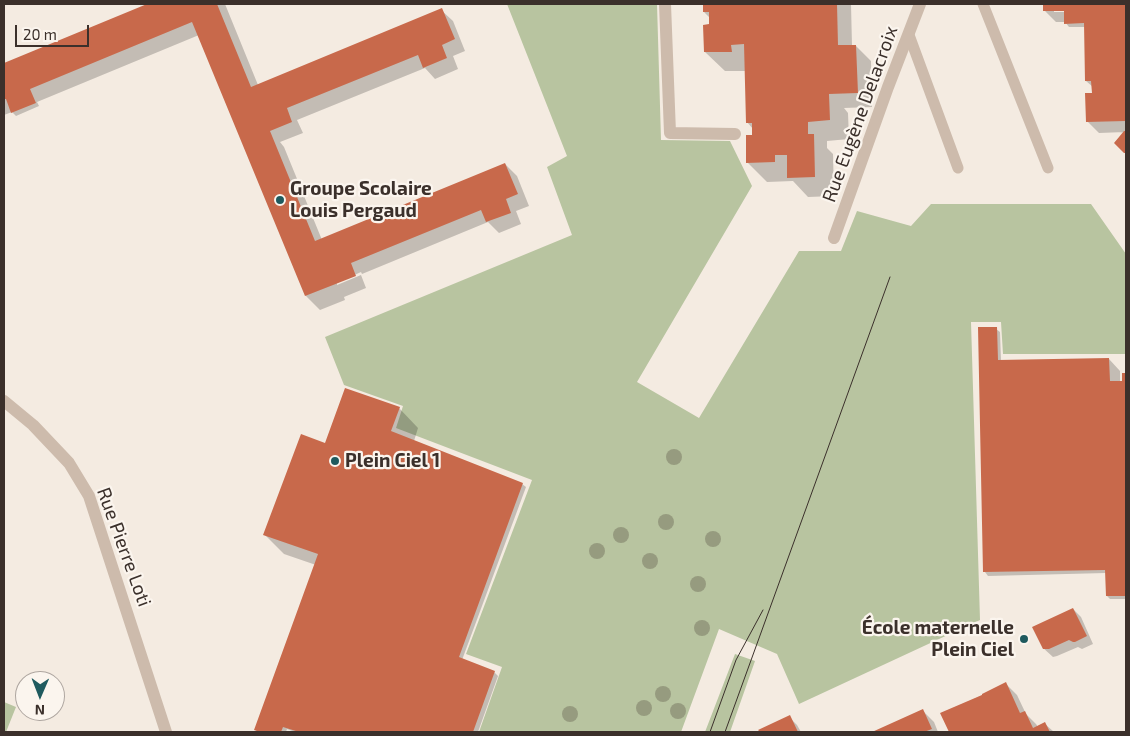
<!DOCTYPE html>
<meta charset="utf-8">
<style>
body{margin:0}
#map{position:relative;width:1130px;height:736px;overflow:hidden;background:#f4ebe1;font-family:"Exo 2",sans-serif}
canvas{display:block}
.frame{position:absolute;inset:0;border:5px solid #3b302b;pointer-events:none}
.north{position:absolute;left:15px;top:671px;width:50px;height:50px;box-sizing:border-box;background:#fbf5ee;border:1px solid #aea6a0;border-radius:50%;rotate:181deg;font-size:14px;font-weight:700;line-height:20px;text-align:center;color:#3b302b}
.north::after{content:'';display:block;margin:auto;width:18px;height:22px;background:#1f5a5e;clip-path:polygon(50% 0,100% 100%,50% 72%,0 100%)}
.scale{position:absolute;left:15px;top:25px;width:74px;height:22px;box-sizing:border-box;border:2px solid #3b302b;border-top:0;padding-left:6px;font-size:15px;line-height:18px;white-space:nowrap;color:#3b302b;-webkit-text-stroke:4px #fbf5ee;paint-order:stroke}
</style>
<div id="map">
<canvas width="1130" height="736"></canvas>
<div class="frame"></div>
<div class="north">N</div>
<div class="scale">20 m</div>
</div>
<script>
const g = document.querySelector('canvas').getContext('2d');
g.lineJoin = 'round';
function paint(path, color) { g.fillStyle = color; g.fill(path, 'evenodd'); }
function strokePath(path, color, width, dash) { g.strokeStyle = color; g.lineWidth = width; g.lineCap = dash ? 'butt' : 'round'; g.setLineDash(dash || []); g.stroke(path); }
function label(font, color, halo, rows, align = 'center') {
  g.font = font + ' "Exo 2",sans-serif'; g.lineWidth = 4.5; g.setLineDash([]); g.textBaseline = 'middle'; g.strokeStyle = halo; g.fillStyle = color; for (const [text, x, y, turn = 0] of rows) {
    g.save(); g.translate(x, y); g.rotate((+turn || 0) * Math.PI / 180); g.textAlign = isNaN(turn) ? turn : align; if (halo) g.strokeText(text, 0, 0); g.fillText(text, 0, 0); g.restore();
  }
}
paint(new Path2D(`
 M507 4H657L661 140 730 141 752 186 637 382 699 418 799 251H841L857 211 911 226 931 204H1091L1126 254V354H1003L1001 322H971L980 620 799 704 777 654 719 629 681 732H479L502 667 466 654 532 480 396 428 403 406 344 385 325 337 572 235 547 167 567 156Z
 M735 654 755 661 730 732H705Z
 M4 702 16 707 6 732H4Z`), '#b8c4a0');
paint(new Path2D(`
 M150 4H225L258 85 441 10 453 21 465 51 453 56 458 69 435 79 425 68 297 120 303 133 280 142 284 147 322 240 505 164 517 176 529 206 516 211 521 224 499 233 488 222 362 274 361 272 337 283V285L361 275 366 288 344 297 345 300 320 310 306 296 199 35 37 102 39 106 16 116 12 112 4 115V64Z
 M704 4H851L852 46H856L871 61 872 107 844 108 848 113 849 139 827 141V148L833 154 834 196 808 197 793 181 767 182 748 163 753 129 747 122 746 71H725L705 52 710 25V18L704 12Z
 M1044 4H1126V124H1125V133H1126V154L1115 142 1125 132 1099 133 1087 121 1093 95V87L1086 81 1085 27H1069L1065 22H1056L1045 11ZM1054 10 1076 12H1054Z
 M996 329 1000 332 1001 361 1109 359 1120 371V382H1123V374H1126V600V599H1110L1107 596 1106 573 988 576 985 572Z
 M399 408 418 428 414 441 522 484 526 487 462 660 494 672 498 676 478 732H295L287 729 286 732H258L256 730 316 565 284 554 264 534 326 444Z
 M1073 609 1081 617 1093 644 1082 649 1078 647 1057 656 1053 657 1042 647Z
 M1006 684 1017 695 1026 714 1036 724 1038 727 1045 724 1054 732H951L942 714Z
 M922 710 934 722 938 732H875Z
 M789 717 797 725 801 732H761L760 730Z`), '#0003');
paint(new Path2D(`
 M147 4H217L251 87 442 8 455 39 442 45 447 58 423 68 418 55 287 108 292 122 270 131 315 241 505 163 518 194 506 199 511 213 486 222 481 210 351 263 356 276 305 296 192 22 30 89 36 103 11 113 6 99H4V63Z
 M703 4H837L838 45H856L858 93 829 94 830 120 808 122V134H814L815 177 787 178V155H775V162L746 163V135H752V123H746L744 44 731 45 732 52H704L703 25 709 24V12H703Z
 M1043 4H1126V121L1086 122 1085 93H1092L1091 81H1085L1084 23 1064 24V11H1043Z
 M1124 131H1126V153H1124L1114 143Z
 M978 327H997L998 360 1109 358 1110 381H1122V373H1126V596H1106L1105 570 983 572Z
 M345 388 400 407 391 431 523 483 459 657 495 671 473 732H299L283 727 281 732H260L254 730 318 554 263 535 301 434 325 443Z
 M1073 608 1087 636 1075 642H1073L1069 640 1049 649H1043L1032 627Z
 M1006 682 1020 713 1025 711 1033 728 1045 722 1050 732H949L940 713 982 695V694Z
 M923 709 932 729 924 732H872Z
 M790 715 798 732H760L758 730Z`), '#c8694b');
strokePath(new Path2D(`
 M983 4 1048 168
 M909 35 958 168`), '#cdbbac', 11);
strokePath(new Path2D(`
 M665 4 670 133 735 134
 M834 238 888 87 920 4
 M4 401 33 425 69 463 89 496 166 732`), '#cdbbac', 12);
strokePath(new Path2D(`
 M710 732 736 660 763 610
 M725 732 890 277`), '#3b302b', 1);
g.fillStyle = '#969b7f';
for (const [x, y] of [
 [674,457],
 [666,522],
 [621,535],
 [713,539],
 [597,551],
 [650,561],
 [698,584],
 [702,628],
 [663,694],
 [644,708],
 [678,711],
 [570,714]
]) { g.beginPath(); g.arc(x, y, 8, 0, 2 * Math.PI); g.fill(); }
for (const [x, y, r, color] of [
 [280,200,5,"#1f5a5e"],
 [335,461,5,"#1f5a5e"],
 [1024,639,5,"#1f5a5e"]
]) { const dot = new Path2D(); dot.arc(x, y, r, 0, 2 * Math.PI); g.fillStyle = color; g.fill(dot); strokePath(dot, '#fbf5ee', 2); }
label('19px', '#3b302b', '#fbf5ee', [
 ["Rue Eugène Delacroix",860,114,-70],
 ["Rue Pierre Loti",124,547,70]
]);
label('bold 19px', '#3b302b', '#fbf5ee', [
 ["Groupe Scolaire",290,189],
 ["Louis Pergaud",290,211],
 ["Plein Ciel 1",345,461],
 ["École maternelle",1014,628,"right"],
 ["Plein Ciel",1014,650,"right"]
], 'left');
</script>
